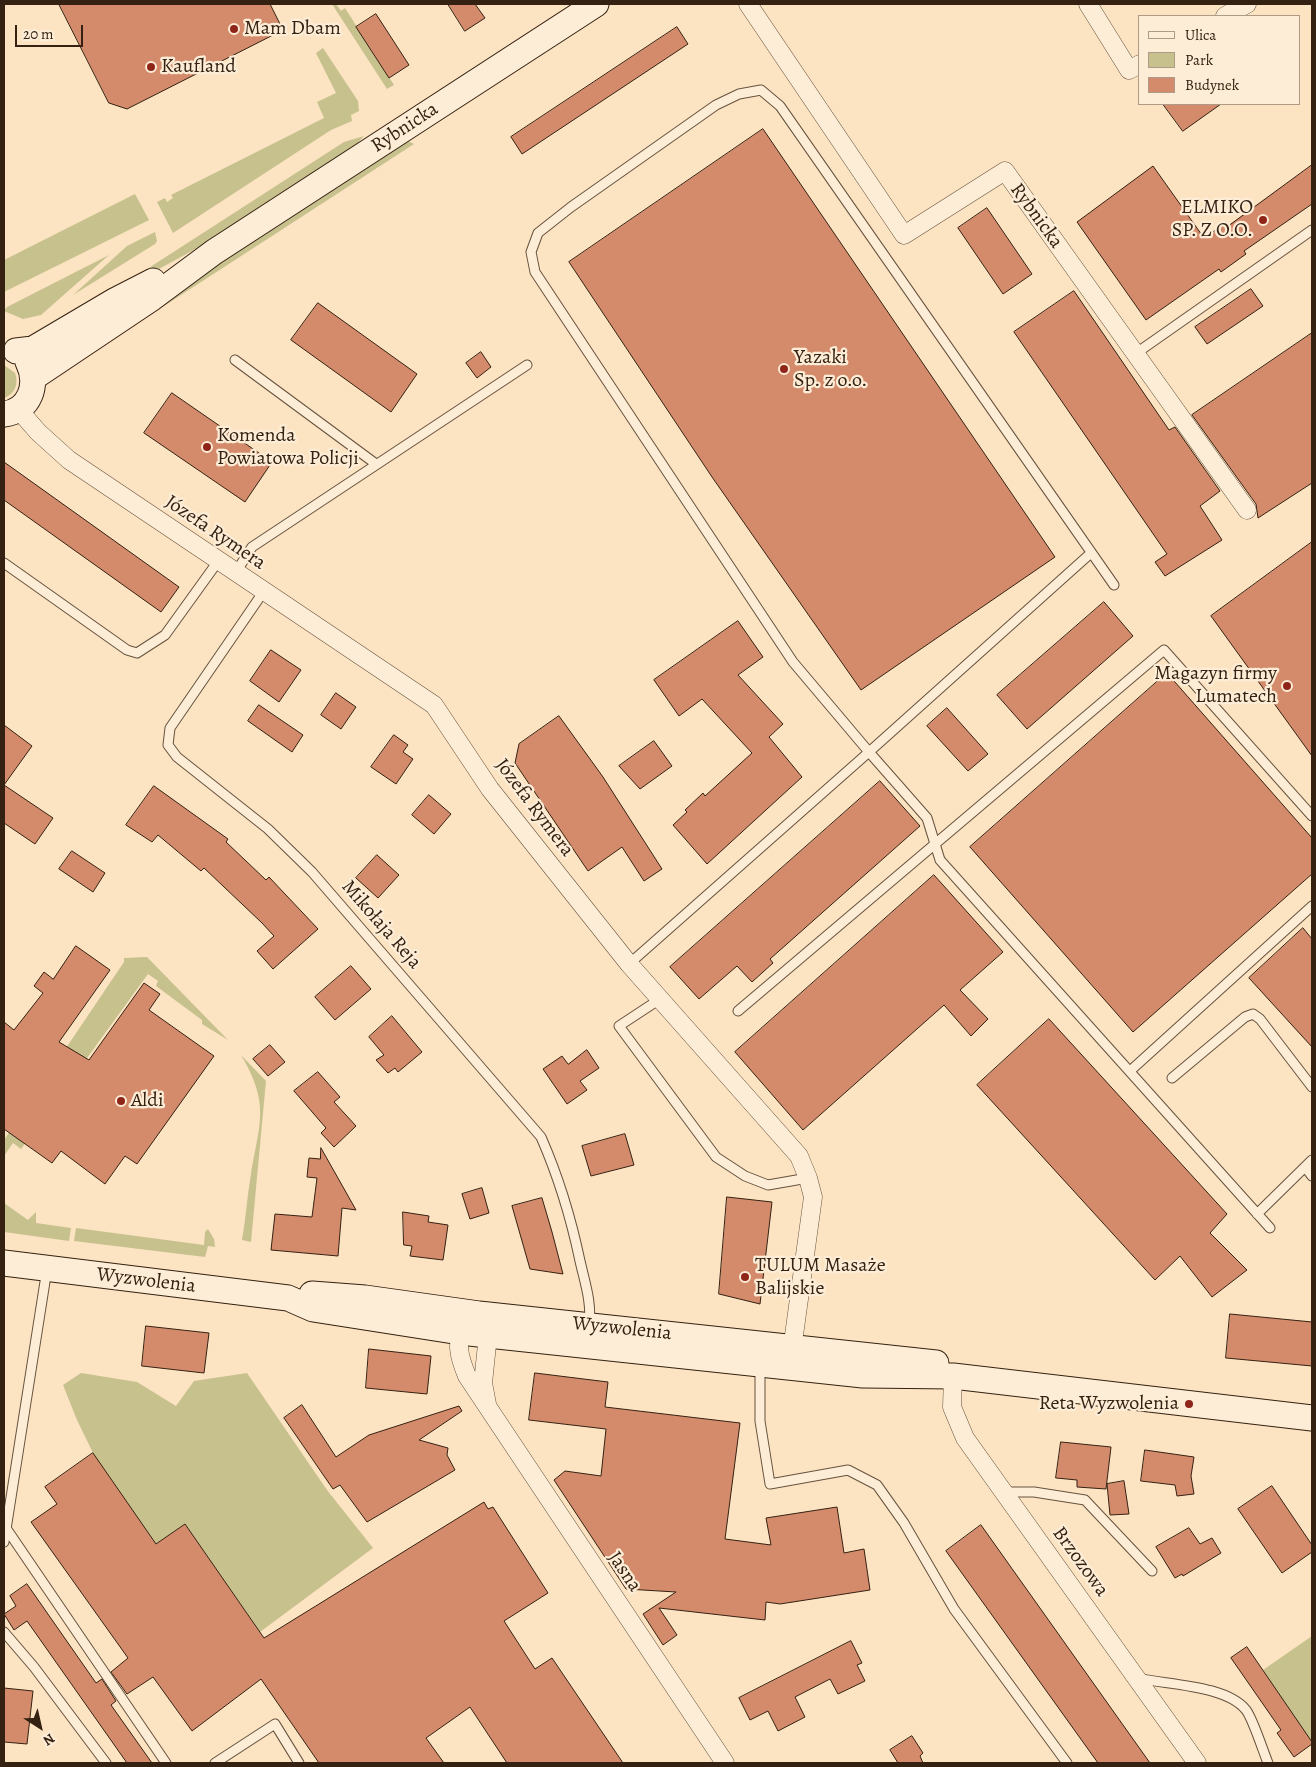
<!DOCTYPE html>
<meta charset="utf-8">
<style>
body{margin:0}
#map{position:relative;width:1316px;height:1767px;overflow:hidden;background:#fce3c2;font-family:Alegreya,serif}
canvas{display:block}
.frame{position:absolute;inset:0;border:5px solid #342111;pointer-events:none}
.legend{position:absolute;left:1138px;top:15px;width:162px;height:90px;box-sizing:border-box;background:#fdedd7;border:1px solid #ad9b88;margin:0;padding:6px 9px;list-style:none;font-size:15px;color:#342111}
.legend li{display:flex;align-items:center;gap:10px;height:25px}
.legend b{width:25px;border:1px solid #ad9b88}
.north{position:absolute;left:15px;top:1702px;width:50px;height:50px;-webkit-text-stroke:4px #fdedd7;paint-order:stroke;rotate:145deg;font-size:14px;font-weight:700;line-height:20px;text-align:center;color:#342111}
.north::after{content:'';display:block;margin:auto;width:18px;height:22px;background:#342111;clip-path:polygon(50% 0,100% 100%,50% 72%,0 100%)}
.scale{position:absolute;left:15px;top:25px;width:68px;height:22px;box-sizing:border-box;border:2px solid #342111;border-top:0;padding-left:6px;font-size:15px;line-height:18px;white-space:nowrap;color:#342111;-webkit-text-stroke:4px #fdedd7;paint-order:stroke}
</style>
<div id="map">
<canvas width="1316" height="1767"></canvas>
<div class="frame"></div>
<ul class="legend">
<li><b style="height:6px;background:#fdedd7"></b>Ulica</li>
<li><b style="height:14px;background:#c7c18e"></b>Park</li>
<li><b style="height:14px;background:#d48b6c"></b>Budynek</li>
</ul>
<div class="north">N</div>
<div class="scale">20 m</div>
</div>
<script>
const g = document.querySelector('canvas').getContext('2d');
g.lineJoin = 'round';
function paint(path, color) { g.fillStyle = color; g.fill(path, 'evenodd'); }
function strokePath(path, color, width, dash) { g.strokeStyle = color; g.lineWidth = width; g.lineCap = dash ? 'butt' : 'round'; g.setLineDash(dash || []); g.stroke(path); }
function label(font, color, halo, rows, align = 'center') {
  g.font = font + ' Alegreya,serif'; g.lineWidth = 4.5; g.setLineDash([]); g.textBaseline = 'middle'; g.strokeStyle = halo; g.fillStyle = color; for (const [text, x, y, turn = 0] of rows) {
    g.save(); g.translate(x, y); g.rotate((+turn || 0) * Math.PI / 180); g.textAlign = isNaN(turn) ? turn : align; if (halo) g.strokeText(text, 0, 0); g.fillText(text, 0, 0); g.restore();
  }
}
paint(new Path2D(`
 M332 4H336L341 11 345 8 394 85 387 89Z
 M323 48 358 101 359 111 351 115 352 121 331 130 173 233 157 202 165 198 167 202 173 198 171 195 324 118 317 102 336 93 316 53Z
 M364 136 353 148 201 246 115 293 113 291 344 142Z
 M408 141 414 144 73 365 161 300Z
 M135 194 149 220 4 292V260Z
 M155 232 157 241 155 244 73 295 127 246Z
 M109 255 41 315 23 319 4 311 7 307Z
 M4 365 15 373C19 384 15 394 4 398Z
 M147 957 228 1040 202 1024V1020L156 986 158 981 148 974 21 1149 13 1143 4 1156V1140L124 962V958Z
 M241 1055 266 1081 251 1242 242 1240C246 1218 247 1196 251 1174 260 1122 270 1104 241 1055Z
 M4 1203 28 1220 36 1212V1223L71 1228 69 1241 4 1232Z
 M76 1228 204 1245 205 1232 208 1229 214 1239 215 1247 208 1246 205 1257 74 1241Z
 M81 1373 137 1382 176 1406 194 1381 247 1373 327 1490 373 1548 260 1632 185 1524 156 1544 93 1453 77 1420 63 1385Z
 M1312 1636V1744L1263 1670Z`), '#c7c18e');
const building = new Path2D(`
 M59 4H270L283 30 127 109 109 103Z
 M448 4H475L485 18 465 31Z
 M376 14 409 65 389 78 356 27Z
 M677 27 688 44 522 154 511 137Z
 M1163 104H1221L1183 131Z
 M763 129 1055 557 861 690 712 477 569 262Z
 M1312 165V204L1244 251 1246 254 1221 272 1219 269 1146 320 1077 222 1153 166 1204 238 1227 222 1229 225Z
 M987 208 1032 274 1003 294 958 228Z
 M1251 289 1263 306 1207 344 1195 327Z
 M1074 291 1169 430 1175 427 1220 491 1200 506 1222 540 1165 576 1155 562 1167 554 1014 332Z
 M318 303 417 374 391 412 291 340Z
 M1312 333V483L1258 518 1256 504 1192 415Z
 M481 352 491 367 477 378 466 363Z
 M172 393 272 462 245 502 144 433Z
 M4 462 179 587 161 612 4 500Z
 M1312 542V756L1211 616Z
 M1104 602 1133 636 1027 729 997 695Z
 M738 621 763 657 738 675 783 724 769 737 802 777 707 864 673 825 687 812 685 810 703 793 705 796 752 753 702 699 679 716 654 680Z
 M271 650 301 670 279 702 250 681Z
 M1167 673 1312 838V874L1133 1032 970 847Z
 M336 693 356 707 341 729 321 715Z
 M259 705 303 735 292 752 248 721Z
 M947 708 988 754 968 771 927 726Z
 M559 716 603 777 662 869 644 881 622 847 588 871 515 763 519 744Z
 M4 725 32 746 4 785 53 818 35 844 4 823Z
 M394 735 408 745 403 752 413 759 396 784 371 767Z
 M654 741 672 766 640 789 619 766Z
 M880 781 920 826 770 959 773 963 752 982 737 966 699 999 670 967Z
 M154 786 228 839 226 842 266 880 269 877 318 929 273 969 257 951 274 936 262 923 204 868 201 871 158 835 152 842 126 825Z
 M429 795 451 814 434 834 412 815Z
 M72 851 105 873 93 892 59 869Z
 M377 855 399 875 378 898 356 878Z
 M934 875 1003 952 960 990 988 1019 971 1036 944 1005 803 1130 735 1052Z
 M1303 928 1312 939V1047L1249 978Z
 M76 946 110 970 59 1042 89 1060 144 983 160 994 149 1010 214 1056 137 1164 125 1156 105 1184 61 1151 52 1163 4 1129V1022L14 1030 43 993 34 986 44 972 53 979Z
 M351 966 371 989 335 1020 315 997Z
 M392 1016 422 1052 398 1072 395 1068 388 1073 376 1060 384 1055 369 1037Z
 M1049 1019 1227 1214 1210 1233 1247 1270 1212 1297 1180 1256 1155 1280 977 1085Z
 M270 1045 285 1062 268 1076 253 1059Z
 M587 1050 599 1068 580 1081 587 1090 567 1104 543 1069 562 1056 568 1064Z
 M318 1072 340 1097 334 1102 356 1126 334 1147 321 1133 326 1128 294 1091Z
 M625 1134 634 1165 591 1176 582 1146Z
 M321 1148 356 1210 342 1208 338 1256 271 1250 275 1214 312 1217 317 1178 307 1177 309 1158 320 1159Z
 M482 1188 489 1213 470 1219 462 1194Z
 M727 1197 772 1202 760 1304 719 1294Z
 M542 1198 552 1232 563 1274 530 1269 512 1206Z
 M403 1212 429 1216 428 1222 448 1225 443 1260 410 1256 412 1246 404 1245Z
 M1230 1314 1312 1322V1366L1226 1358Z
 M146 1326 209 1333 204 1373 142 1366Z
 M369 1349 431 1356 427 1394 366 1388Z
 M535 1373 608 1382 605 1407 740 1423 725 1539 771 1545 766 1518 837 1507 844 1553 864 1549 870 1590 780 1604 766 1602 765 1620 659 1608 677 1635 663 1645 643 1614 676 1592 626 1589 554 1480 565 1471 601 1476 606 1429 529 1420Z
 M302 1405 336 1457 369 1435 459 1406 462 1411 419 1440 448 1448 447 1455 455 1470 367 1522 340 1485 333 1489 284 1418Z
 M1061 1442 1111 1447 1106 1489 1077 1487V1480L1056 1478Z
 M1145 1450 1194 1457 1191 1476 1194 1494 1177 1496 1175 1485 1141 1481Z
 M93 1453 156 1544 185 1524 264 1638 484 1502 488 1509 493 1507 548 1593 504 1621 535 1669 552 1658 623 1763H507L470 1707 426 1738 444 1763H319L261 1679 192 1731 153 1677 127 1694 111 1672 128 1658 31 1522 57 1504 45 1487Z
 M1124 1481 1129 1514 1110 1515 1107 1484Z
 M1272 1486 1312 1545V1552L1282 1573 1238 1509Z
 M981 1525 1150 1763H1098L946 1551Z
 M1189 1528 1200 1544 1212 1538 1221 1553 1183 1576 1182 1574 1175 1578 1156 1547Z
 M27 1584 96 1683 102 1679 116 1701 111 1705 152 1763H127L27 1621 14 1630 4 1614 16 1606 10 1596Z
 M851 1641 862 1663 857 1665 865 1681 838 1694 830 1679 795 1697 805 1717 778 1731 768 1711 750 1720 739 1698Z
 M1247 1647 1312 1742V1744L1294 1757 1277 1733 1281 1730 1231 1658Z
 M4 1688 33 1691 27 1744 4 1742Z
 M912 1736 923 1753 920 1756 923 1763H898L890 1750Z`);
paint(building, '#d48b6c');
strokePath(building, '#342111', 1);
const lane = new Path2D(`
 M1135 354 1312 230
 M235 360 376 464
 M1091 553 869 752 793 662 535 272 531 252 538 233 571 207 716 105 739 94 761 90 780 106 1114 585
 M4 563 127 650 137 653 165 635 219 560
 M236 572 252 547 527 365
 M264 591 170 728 168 745 177 757 268 829 312 872 541 1137C559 1178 571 1218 580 1261 585 1283 592 1303 589 1325
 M629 964 869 752 927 818 940 860 1270 1228
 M660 999 619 1026 716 1157 745 1176 768 1185 808 1178
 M738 1011 1164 650 1312 816
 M1130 1071 1312 906
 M1172 1078 1245 1017 1253 1014 1260 1019 1312 1087
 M1305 1167 1312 1176
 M1257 1214 1312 1160
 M760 1366V1421L770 1484 848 1470 877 1485 904 1523 954 1609 1067 1763
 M1004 1492H1034L1085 1500 1152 1571
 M6 1528 166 1763
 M4 1542 47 1269
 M4 1632 34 1667 106 1763
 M1137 1678C1168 1685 1226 1685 1246 1710 1253 1719 1263 1751 1268 1763
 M215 1763 275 1724 299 1763`);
const street = new Path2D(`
 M748 4 904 235 1005 171 1247 510
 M1088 4 1129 70 1140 64
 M1225 16 1247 4
 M18 409 38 432 69 460 434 705 490 789 629 964 799 1156 808 1178 813 1197 791 1357
 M467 1323C454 1340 459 1357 467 1376L725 1763
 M484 1326 488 1335 483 1383 487 1404
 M953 1376 952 1407 965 1438 1197 1763`);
const secondary = new Path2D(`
 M16 351 33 349 116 300 153 281
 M34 377 152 298 214 252 596 4
 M4 414C30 411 39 384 28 362
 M4 1263 288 1298 313 1309 460 1332 863 1375 953 1376 1312 1418
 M312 1294 365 1298 479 1314 936 1363`);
strokePath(lane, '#66523d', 11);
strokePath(street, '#66523d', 19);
strokePath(secondary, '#342111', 27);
strokePath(lane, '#fdedd7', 9);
strokePath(street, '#fdedd7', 18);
strokePath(secondary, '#fdedd7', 25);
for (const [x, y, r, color] of [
 [234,29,5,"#8f2418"],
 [151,67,5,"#8f2418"],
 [1263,220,5,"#8f2418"],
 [784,369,5,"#8f2418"],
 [207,447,5,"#8f2418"],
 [1287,686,5,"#8f2418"],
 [121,1101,5,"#8f2418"],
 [745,1277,5,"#8f2418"],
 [1189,1404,5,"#8f2418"]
]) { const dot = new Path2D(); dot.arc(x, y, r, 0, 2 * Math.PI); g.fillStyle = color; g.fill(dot); strokePath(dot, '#fdedd7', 2); }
label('20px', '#342111', '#fdedd7', [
 ["Mam Dbam",244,29],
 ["Kaufland",161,67],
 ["ELMIKO",1253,208,"right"],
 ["SP. Z O.O.",1253,231,"right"],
 ["Yazaki",794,358],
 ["Sp. z o.o.",794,381],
 ["Komenda",217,436],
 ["Powiatowa Policji",217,459],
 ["Magazyn firmy",1277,674,"right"],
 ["Lumatech",1277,697,"right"],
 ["Aldi",131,1101],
 ["TULUM Masaże",755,1266],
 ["Balijskie",755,1289],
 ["Reta Wyzwolenia",1179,1404,"right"]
], 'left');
label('20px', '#342111', '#fdedd7', [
 ["Rybnicka",405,128,-33],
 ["Rybnicka",1036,216,54],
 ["Józefa Rymera",215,533,34],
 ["Józefa Rymera",534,808,53],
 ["Mikołaja Reja",381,925,49],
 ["Wyzwolenia",146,1281,7],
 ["Wyzwolenia",622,1329,6],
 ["Brzozowa",1080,1562,54],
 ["Jasna",624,1572,56]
]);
</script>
